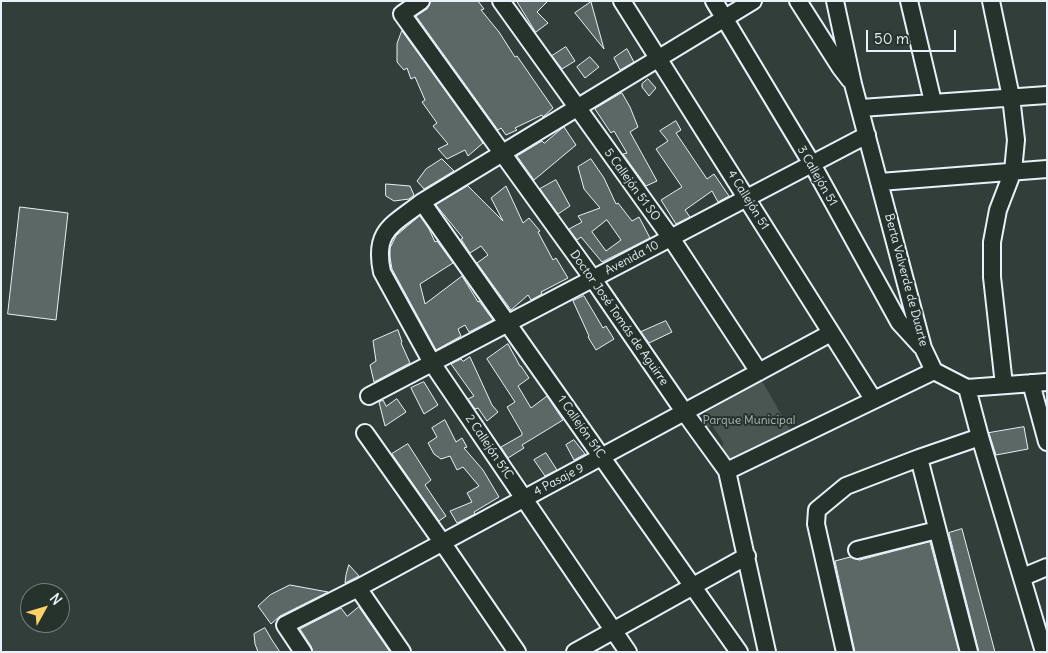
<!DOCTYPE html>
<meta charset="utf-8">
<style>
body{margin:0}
#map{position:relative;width:1048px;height:653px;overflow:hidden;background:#323e39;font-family:Delius,sans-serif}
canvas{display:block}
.frame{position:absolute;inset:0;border:2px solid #e8f1f8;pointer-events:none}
.north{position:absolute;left:20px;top:583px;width:50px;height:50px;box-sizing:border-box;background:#26332d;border:1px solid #747f7e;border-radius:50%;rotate:51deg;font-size:14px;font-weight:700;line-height:20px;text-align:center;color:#e8f1f8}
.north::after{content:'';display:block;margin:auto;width:18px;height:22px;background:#ffd166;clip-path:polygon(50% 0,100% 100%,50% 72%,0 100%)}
.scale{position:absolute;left:866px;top:30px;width:90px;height:22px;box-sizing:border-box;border:2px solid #e8f1f8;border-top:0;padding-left:6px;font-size:15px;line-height:18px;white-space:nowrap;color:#e8f1f8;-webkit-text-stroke:4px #26332d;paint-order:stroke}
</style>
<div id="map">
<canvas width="1048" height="653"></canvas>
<div class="frame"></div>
<div class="north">N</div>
<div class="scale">50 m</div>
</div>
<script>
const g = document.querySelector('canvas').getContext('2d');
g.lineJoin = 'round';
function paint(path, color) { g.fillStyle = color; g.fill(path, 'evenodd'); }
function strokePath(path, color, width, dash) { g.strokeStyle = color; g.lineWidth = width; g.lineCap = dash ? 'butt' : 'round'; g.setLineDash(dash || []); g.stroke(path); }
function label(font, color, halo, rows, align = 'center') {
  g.font = font + ' Delius,sans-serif'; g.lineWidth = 4; g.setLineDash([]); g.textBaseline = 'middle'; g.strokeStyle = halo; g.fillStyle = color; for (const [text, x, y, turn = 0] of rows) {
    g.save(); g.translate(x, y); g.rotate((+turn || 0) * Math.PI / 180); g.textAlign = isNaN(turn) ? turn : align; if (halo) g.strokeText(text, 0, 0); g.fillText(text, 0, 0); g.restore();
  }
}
paint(new Path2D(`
 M762 381 792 433 734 460 718 452H723V442L712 425 706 429 703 414Z`), '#495651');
const building = new Path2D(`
 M431 1H478L484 9 481 10 499 32 515 57 517 56 553 108 543 117 542 115 515 128 517 130 506 135 501 128 498 130 416 16 427 9Z
 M517 1H548L537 12 548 23 536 32Z
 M591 2 604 49 575 13Z
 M402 31 483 143 468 156 465 150 447 159 438 149 448 144 433 126 437 123 422 102 425 100 415 77 411 79 407 68 404 70 397 62V44Z
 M566 47 575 61 562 69 552 56Z
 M627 49 634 62 620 70 614 58Z
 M590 57 599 67 585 78 577 67Z
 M648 79 656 88 649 96 642 87V84Z
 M622 93 630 107 638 127 630 132 657 181 646 186 623 154 627 153 614 131 611 133 595 109Z
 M676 121 681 130 676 133 707 179 714 174 729 196 718 202 712 191 685 210 690 217 676 224 661 200 682 187 656 149 668 141 660 131Z
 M564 127 576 145 534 180 517 156 542 141 544 143Z
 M442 159 454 171 424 189 417 181 426 169Z
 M591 159 604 178 616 204 618 203 632 221 639 217 650 238 602 262 581 237 577 240 569 229 582 222 578 216 600 208 584 189 578 167ZM607 220 621 240 606 251 592 232Z
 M556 180 570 206 558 214 540 189Z
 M386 184 410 186 414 195 409 199 394 201 386 196Z
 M468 186 503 221 491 198 506 186 523 223 529 218 540 231 538 232 553 260 556 258 568 278 541 292 542 294 531 300 528 295 511 310 477 263 488 255 481 246 470 253 461 239 463 238 436 205Z
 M20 207 68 213 56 320 8 314Z
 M420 216 429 229 435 242 437 241 453 263 420 284 425 304 462 276 478 302 479 301 493 320 469 332 465 325 458 329 461 336 436 350 392 269 390 257V248L396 236Z
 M584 296 603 328 606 326 614 339 596 350 588 337 589 336 573 301Z
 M666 321 672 332 649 343 641 332Z
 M398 330 402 342 401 343 410 363 374 382 370 365 376 361 373 341Z
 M508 344 520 366H521L529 378 518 386 531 408 547 396 563 420 522 445 524 448 508 458 501 447 522 435V433L507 407 515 402 487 359Z
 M470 357 492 405 498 412 487 421 478 408 475 409 468 399 474 396 451 364 461 359 463 361Z
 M424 382 438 405 424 414 411 388Z
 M397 399 406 412 385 426 379 402 383 400 386 406Z
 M445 420 456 442 462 438 467 447 464 448 483 470 499 497 474 512 475 514 457 523 450 511 472 502 467 493 479 486 463 467 457 470 450 456 441 459 434 454 428 443 437 437 432 428Z
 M1024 427 1028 449 996 455 989 433Z
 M574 440 585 454 574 460 566 445Z
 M408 444 431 480 425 485 446 516 439 521 392 454Z
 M546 453 557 470 545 476 534 460Z
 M962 529 995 652H979L949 533Z
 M930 542 959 652H855L835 561 850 557 859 560Z
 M349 565 359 576 345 583 346 575Z
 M290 585 328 592 280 616 271 624 258 606 270 595Z
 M359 607 390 652H313L311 646 300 629 341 608 347 616Z
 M265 628 272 640 280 652H258L255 644 254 634Z`);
paint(building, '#5c6865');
strokePath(building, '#e8f1f8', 1);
const minor = new Path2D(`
 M421 1 402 14 593 279 685 413 727 471 767 652
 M501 1 671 238 759 372
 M622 1 873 399
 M714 1 812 164 899 322 921 346
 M798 1 840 67 850 80
 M835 1 853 84 923 348 934 371 967 388 980 437 1044 652
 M909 1 933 102
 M991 1 1011 97 1016 140 1013 171 998 210 992 242V277L1004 385
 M861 108 1047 95
 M880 182 1047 169
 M422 202 739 652
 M1031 383 1047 442
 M967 388 1047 382
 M369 396 867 135
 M365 433 442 542 517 652
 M919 458 969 652
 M727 471 934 371
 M857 550 937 530
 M1023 577 1047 567
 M358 588 402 652
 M303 652 285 625 358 588 831 333
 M575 652 747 556
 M628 652 432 363 382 272C373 230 393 225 422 202L753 1
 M845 652 816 524 817 510 846 486 919 458 980 437`);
strokePath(minor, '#e8f1f8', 20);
strokePath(minor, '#26332d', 16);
label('12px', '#e8f1f8', '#26332d', [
 ["3 Callejón 51",817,176,60],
 ["5 Callejón 51 SO",632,185,54],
 ["4 Callejón 51",748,200,58],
 ["Avenida 10",632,258,-28],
 ["Berta Valverde de Duarte",906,280,75],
 ["Doctor José Tomás de Aguirre",619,318,55],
 ["1 Callejón 51C",581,427,55],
 ["2 Callejón 51C",489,447,56],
 ["4 Pasaje 9",559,480,-28]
]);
label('12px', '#b0bbbe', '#26332d', [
 ["Parque Municipal",749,421]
]);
</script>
